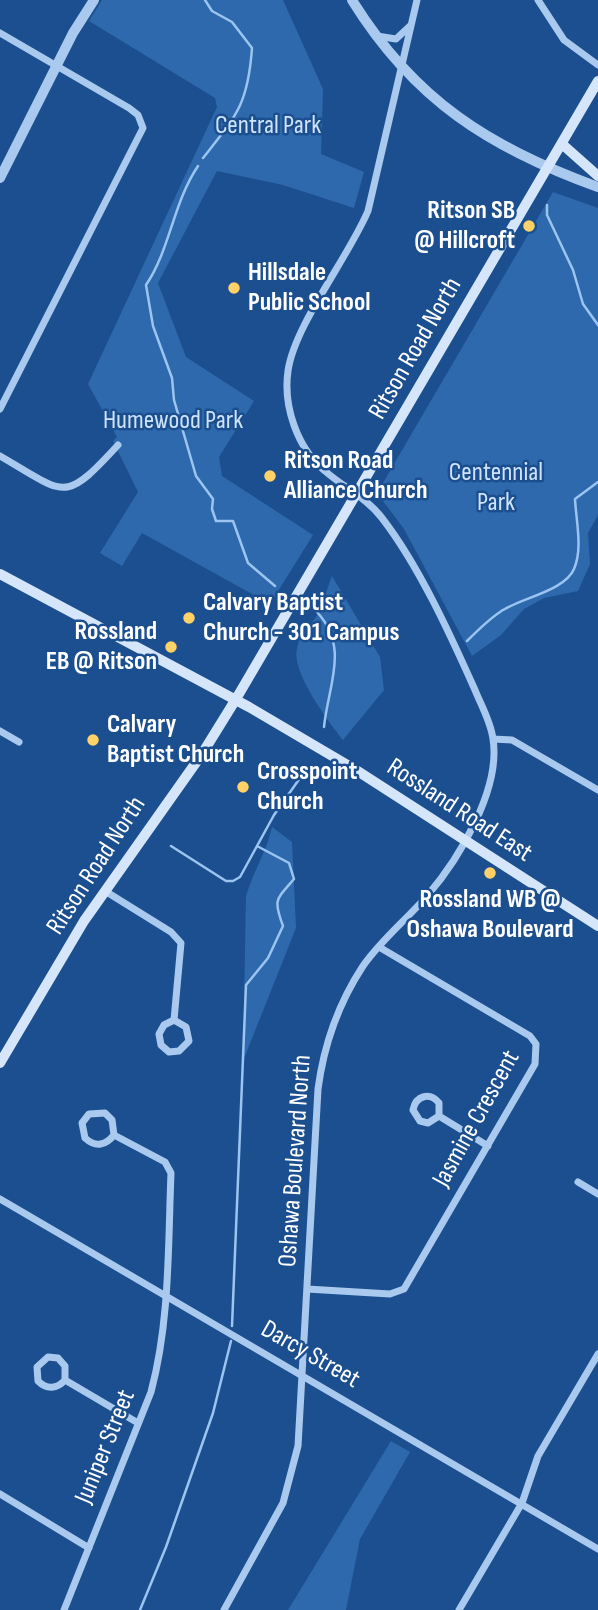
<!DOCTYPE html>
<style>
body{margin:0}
canvas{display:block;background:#1b4f8f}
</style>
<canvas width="598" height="1610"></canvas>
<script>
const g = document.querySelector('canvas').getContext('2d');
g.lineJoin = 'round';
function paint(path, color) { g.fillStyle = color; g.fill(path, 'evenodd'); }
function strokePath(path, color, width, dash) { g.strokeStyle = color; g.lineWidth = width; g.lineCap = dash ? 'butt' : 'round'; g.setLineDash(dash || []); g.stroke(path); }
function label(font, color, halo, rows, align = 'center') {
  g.font = font + ' "Sofia Sans Condensed",sans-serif'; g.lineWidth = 5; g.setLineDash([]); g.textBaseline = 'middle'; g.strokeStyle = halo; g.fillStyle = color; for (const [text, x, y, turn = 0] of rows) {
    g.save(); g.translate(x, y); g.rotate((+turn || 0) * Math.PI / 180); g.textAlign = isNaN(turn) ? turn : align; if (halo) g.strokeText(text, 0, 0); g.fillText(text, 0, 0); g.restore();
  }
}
paint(new Path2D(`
 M102 0H283L323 89 321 154 364 172 354 208 283 185 217 171 158 283 186 357 254 401 219 457 222 476 313 535 270 604 142 533 122 566 100 553 138 492 113 441 117 437 88 384 217 107 215 98 89 21Z
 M553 192 598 208V515L588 533 590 564 578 591 544 598 524 609 501 635 472 656 404 529 377 493Z
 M332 576 380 657 384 690 343 740C329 722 291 672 297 649 301 630 307 629 316 617 323 606 327 588 332 576Z
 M272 827 292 842 296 928 243 1061 246 896C253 872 267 851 272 827Z
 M391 1441 410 1452 360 1539 346 1610H288Z`), '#2e69ad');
strokePath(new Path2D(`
 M203 158C237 115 248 104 252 48L232 22 212 11 205 0
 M198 166C173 203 170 250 146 285L153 326 172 378 174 400 196 476 213 499 212 509 216 521H233L248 563 275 586
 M547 205V215L573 270 583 304 598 325
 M317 612C350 648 328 685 324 727
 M467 641C477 631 488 620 500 612 519 598 564 592 574 569 583 549 576 520 575 499L598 482
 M171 846 226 881H233L240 877 274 815 307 768
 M232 1326 246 985 268 958 283 926C273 899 276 900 294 879L289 863 257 846
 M140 1610 166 1547 213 1413 231 1341`), '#9cc4f0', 2.5);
strokePath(new Path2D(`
 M538 0 564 40 598 65
 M0 33 129 108 138 115 143 128 0 409
 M377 36 396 39 411 25
 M0 456C66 494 63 505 118 445
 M0 731 19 742
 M493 739 512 740 598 790
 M105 891 171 932 181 943 174 1020 164 1025 159 1034 161 1045 169 1052 179 1051 189 1041 186 1027 174 1020
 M439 1116 428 1123 420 1121 413 1110C416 1095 430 1092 439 1103V1116L488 1146
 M578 1182 598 1194
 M0 1199 598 1549
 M307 1289 390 1294 404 1289 535 1064 536 1044 530 1036 379 947
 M65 1380C57 1389 47 1390 38 1381L37 1367 48 1357 58 1358 65 1366V1380L138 1423
 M0 1494 89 1548
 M64 1610 151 1392C170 1321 168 1246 171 1173L165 1162 114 1135 112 1120 105 1113 89 1114 82 1123 85 1138C96 1148 106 1145 114 1135
 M224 1610 283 1503 298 1446 318 1089C324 1044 338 1004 363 966 381 940 406 920 427 896 459 859 501 789 493 739 491 722 481 705 475 690 450 634 419 566 382 518 367 498 343 487 325 471 297 448 283 406 288 371 294 326 348 258 368 211L417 0
 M459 1610 522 1503 538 1456 598 1354`), '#a9c9ee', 7);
strokePath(new Path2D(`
 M352 0C414 100 490 148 598 187
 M0 178 73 33 94 0`), '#a9c9ee', 10);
strokePath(new Path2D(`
 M562 144 598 176
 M0 574 249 707 356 770 598 926
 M0 1063 84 921 202 754 236 699 598 81`), '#d6e6fa', 10);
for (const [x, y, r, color] of [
 [529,226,7,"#ffd166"],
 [234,288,7,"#ffd166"],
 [270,476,7,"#ffd166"],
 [189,618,7,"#ffd166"],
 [171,647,7,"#ffd166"],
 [93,740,7,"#ffd166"],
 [243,787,7,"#ffd166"],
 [490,873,7,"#ffd166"]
]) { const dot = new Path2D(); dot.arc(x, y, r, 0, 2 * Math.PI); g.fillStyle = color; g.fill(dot); strokePath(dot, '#1b4f8f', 2.5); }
label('26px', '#cfe3fa', '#1b4f8f', [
 ["Central Park",268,126],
 ["Humewood Park",173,421],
 ["Centennial",496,473],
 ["Park",496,503]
]);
label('bold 26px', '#fff', '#1b4f8f', [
 ["Ritson SB",515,211,"right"],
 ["@ Hillcroft",515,241,"right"],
 ["Hillsdale",248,273],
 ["Public School",248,303],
 ["Ritson Road",284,461],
 ["Alliance Church",284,491],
 ["Calvary Baptist",203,603],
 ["Church - 301 Campus",203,633],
 ["Rossland",157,632,"right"],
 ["EB @ Ritson",157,662,"right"],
 ["Calvary",107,725],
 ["Baptist Church",107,755],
 ["Crosspoint",257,772],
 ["Church",257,802],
 ["Rossland WB @",490,900,"center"],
 ["Oshawa Boulevard",490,930,"center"]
], 'left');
label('26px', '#fff', '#1b4f8f', [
 ["Ritson Road North",416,349,-60],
 ["Rossland Road East",459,811,33],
 ["Ritson Road North",97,866,-57],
 ["Jasmine Crescent",477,1119,-61],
 ["Oshawa Boulevard North",296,1161,-86],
 ["Darcy Street",310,1355,30],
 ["Juniper Street",106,1447,-68]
]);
</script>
